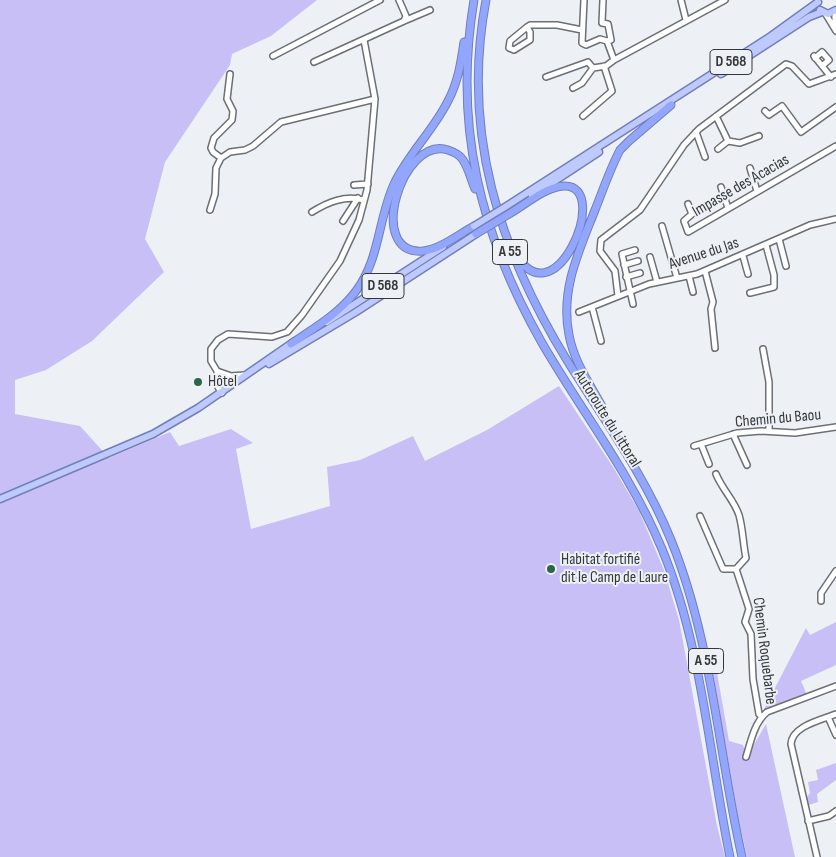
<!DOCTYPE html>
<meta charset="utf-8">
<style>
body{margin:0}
canvas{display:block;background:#edf1f6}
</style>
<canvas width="836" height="857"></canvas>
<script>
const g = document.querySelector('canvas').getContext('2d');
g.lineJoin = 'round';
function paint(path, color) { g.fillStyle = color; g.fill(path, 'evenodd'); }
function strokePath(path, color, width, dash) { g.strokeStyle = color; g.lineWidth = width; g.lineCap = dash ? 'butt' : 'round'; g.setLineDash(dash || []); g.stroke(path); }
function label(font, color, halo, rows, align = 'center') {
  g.font = font + ' "Sofia Sans Condensed",sans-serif'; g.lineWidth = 4; g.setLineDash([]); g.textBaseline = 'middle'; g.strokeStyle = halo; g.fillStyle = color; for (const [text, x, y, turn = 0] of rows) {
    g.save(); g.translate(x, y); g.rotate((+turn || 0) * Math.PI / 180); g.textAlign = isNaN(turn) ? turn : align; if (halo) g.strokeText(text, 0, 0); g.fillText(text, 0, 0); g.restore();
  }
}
paint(new Path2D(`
 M0 0H317L271 36 232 54 230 65 165 162 145 239 164 272 92 341 46 370 15 380V414L80 426 109 458 170 432 179 446 231 429 253 443 236 449 251 529 330 506 327 467 360 460 413 436 425 461 487 430 559 386 615 470 639 511 664 570 679 620 717 826 725 857H0Z
 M836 622V665L801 681 807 695 763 711 806 628 810 635Z
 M716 667 729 741 743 745 745 752 749 753 766 724 795 857H747L738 817 712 668Z
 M836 763V780L817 794 818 802 809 805 807 797 810 793 808 782 818 780 816 770Z`), '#c7bff5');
const minor = new Path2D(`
 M584 0 582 43 586 45 600 39 607 41 614 60 725 0
 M603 0 602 23 608 24 611 40 607 41
 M681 0 686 20
 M835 11V28
 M825 13 836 31
 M404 21 430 10
 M527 27 530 32V40L514 50 509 48 510 41 527 27 530 25H557L582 30
 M364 40 375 99
 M273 56 380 0
 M814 56 831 77
 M815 58 822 52 829 60 822 66
 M314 62 404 21 406 16 399 0
 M593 68 606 66 614 60
 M546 77 588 62 593 68
 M573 88 582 83 593 68
 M765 111 769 115 782 106 801 132 836 107
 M583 116 612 91 604 66
 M716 116 728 141 740 143 759 136
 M696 132 705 157
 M718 149 728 141
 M221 158 213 152 211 148 214 138 232 120 233 111 227 99 230 74
 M750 168 757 191
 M354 185 368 184
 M721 187 728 208
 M688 204 692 214 684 221 688 232 836 146
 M210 210 215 194 216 168 221 158 230 152 245 150 253 146 281 122 375 99 367 190 359 220 340 261 302 315 287 332 272 337 228 334 218 340 211 349V361L217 371
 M312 212C328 202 345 195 364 200
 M343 221 358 198
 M662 226 677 278
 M779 239 786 266
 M743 256 748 274
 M650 257 657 282
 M624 265 638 261
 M705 271 713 302 711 309 715 348
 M689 276 693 292
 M626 277 640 273
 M750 293 774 287V275L766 245
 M618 296 615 271 600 251 601 240 640 210 684 145 699 129 786 64 792 66 809 84 836 74
 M633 304 622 254 635 250
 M592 307 601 341
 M579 312 649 284 697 274 810 225 836 219
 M763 349 769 382V431
 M222 393 218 387 217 371 231 376 244 375
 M733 434 747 465
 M701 444 709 464
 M694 446 737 433 761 431 795 433 836 427
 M716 474C722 489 734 500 739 515 743 529 743 544 746 558L736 569
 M700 516 723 569H736L749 609 745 622 751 634 753 679 759 714 762 717
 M821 601V593L836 571
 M828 717 836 735
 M746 757C751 741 754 723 767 712L836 686
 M808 821 829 816 836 811
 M817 857 791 744C792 726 821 720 836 714`);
const major = new Path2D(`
 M820 10 828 14 836 10
 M721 74 809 17 822 12
 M532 196 599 152
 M505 207 771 36 818 2
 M327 322 443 247
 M269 364 356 312 476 234
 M0 499 153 434 198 408 295 341`);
const highway = new Path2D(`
 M474 0C453 125 480 234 542 343 582 412 631 474 662 549 702 646 709 755 730 857
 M486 0C461 132 499 250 568 362 604 420 645 476 671 540 712 641 718 751 742 857
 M509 214C525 205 545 187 564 186 614 184 552 330 513 248
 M474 226C459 234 441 249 423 251 365 256 402 135 448 150 454 152 460 155 463 160 469 169 471 180 475 189
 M291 344C314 328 339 314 356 291 380 259 378 219 394 184 408 154 433 131 448 101 458 82 461 63 464 42
 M603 408C590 384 574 362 569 335 560 290 579 251 595 210 603 190 610 169 620 150L629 141 671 105`);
strokePath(minor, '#6c6f73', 8);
strokePath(major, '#727fb8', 9);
strokePath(highway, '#727fb8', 9);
strokePath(minor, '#fff', 5);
strokePath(major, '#becafe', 6);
strokePath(highway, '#93a6fd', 7);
const majorBridge = new Path2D(`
 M474 226 505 207`);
const highwayBridge = new Path2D(`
 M476 234 509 214`);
strokePath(majorBridge, '#727fb8', 9, []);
strokePath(highwayBridge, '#727fb8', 9, []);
strokePath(majorBridge, '#becafe', 6);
strokePath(highwayBridge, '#93a6fd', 7);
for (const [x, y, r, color] of [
 [198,382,5,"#2c654e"],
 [551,569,5,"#2c654e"]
]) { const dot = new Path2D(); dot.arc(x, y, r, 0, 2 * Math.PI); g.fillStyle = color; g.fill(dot); strokePath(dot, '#edf1f6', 2); }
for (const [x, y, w] of [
 [731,62,42],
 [510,252,35],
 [383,286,42],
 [706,661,35]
]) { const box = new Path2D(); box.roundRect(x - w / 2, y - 12.5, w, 25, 4); g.fillStyle = '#edf1f6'; g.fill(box); strokePath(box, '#353738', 1); }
label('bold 15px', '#353738', null, [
 ["D 568",731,62],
 ["A 55",510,252],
 ["D 568",383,286],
 ["A 55",706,661]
]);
label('16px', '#353738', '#edf1f6', [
 ["Impasse des Acacias",741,186,-30],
 ["Avenue du Jas",704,254,-18],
 ["Autoroute du Littoral",607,419,58],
 ["Chemin du Baou",778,419,-5],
 ["Chemin Roquebarbe",764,651,83]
]);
label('16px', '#353738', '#edf1f6', [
 ["Hôtel",208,382],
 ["Habitat fortifié",561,560],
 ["dit le Camp de Laure",561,578]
], 'left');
</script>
